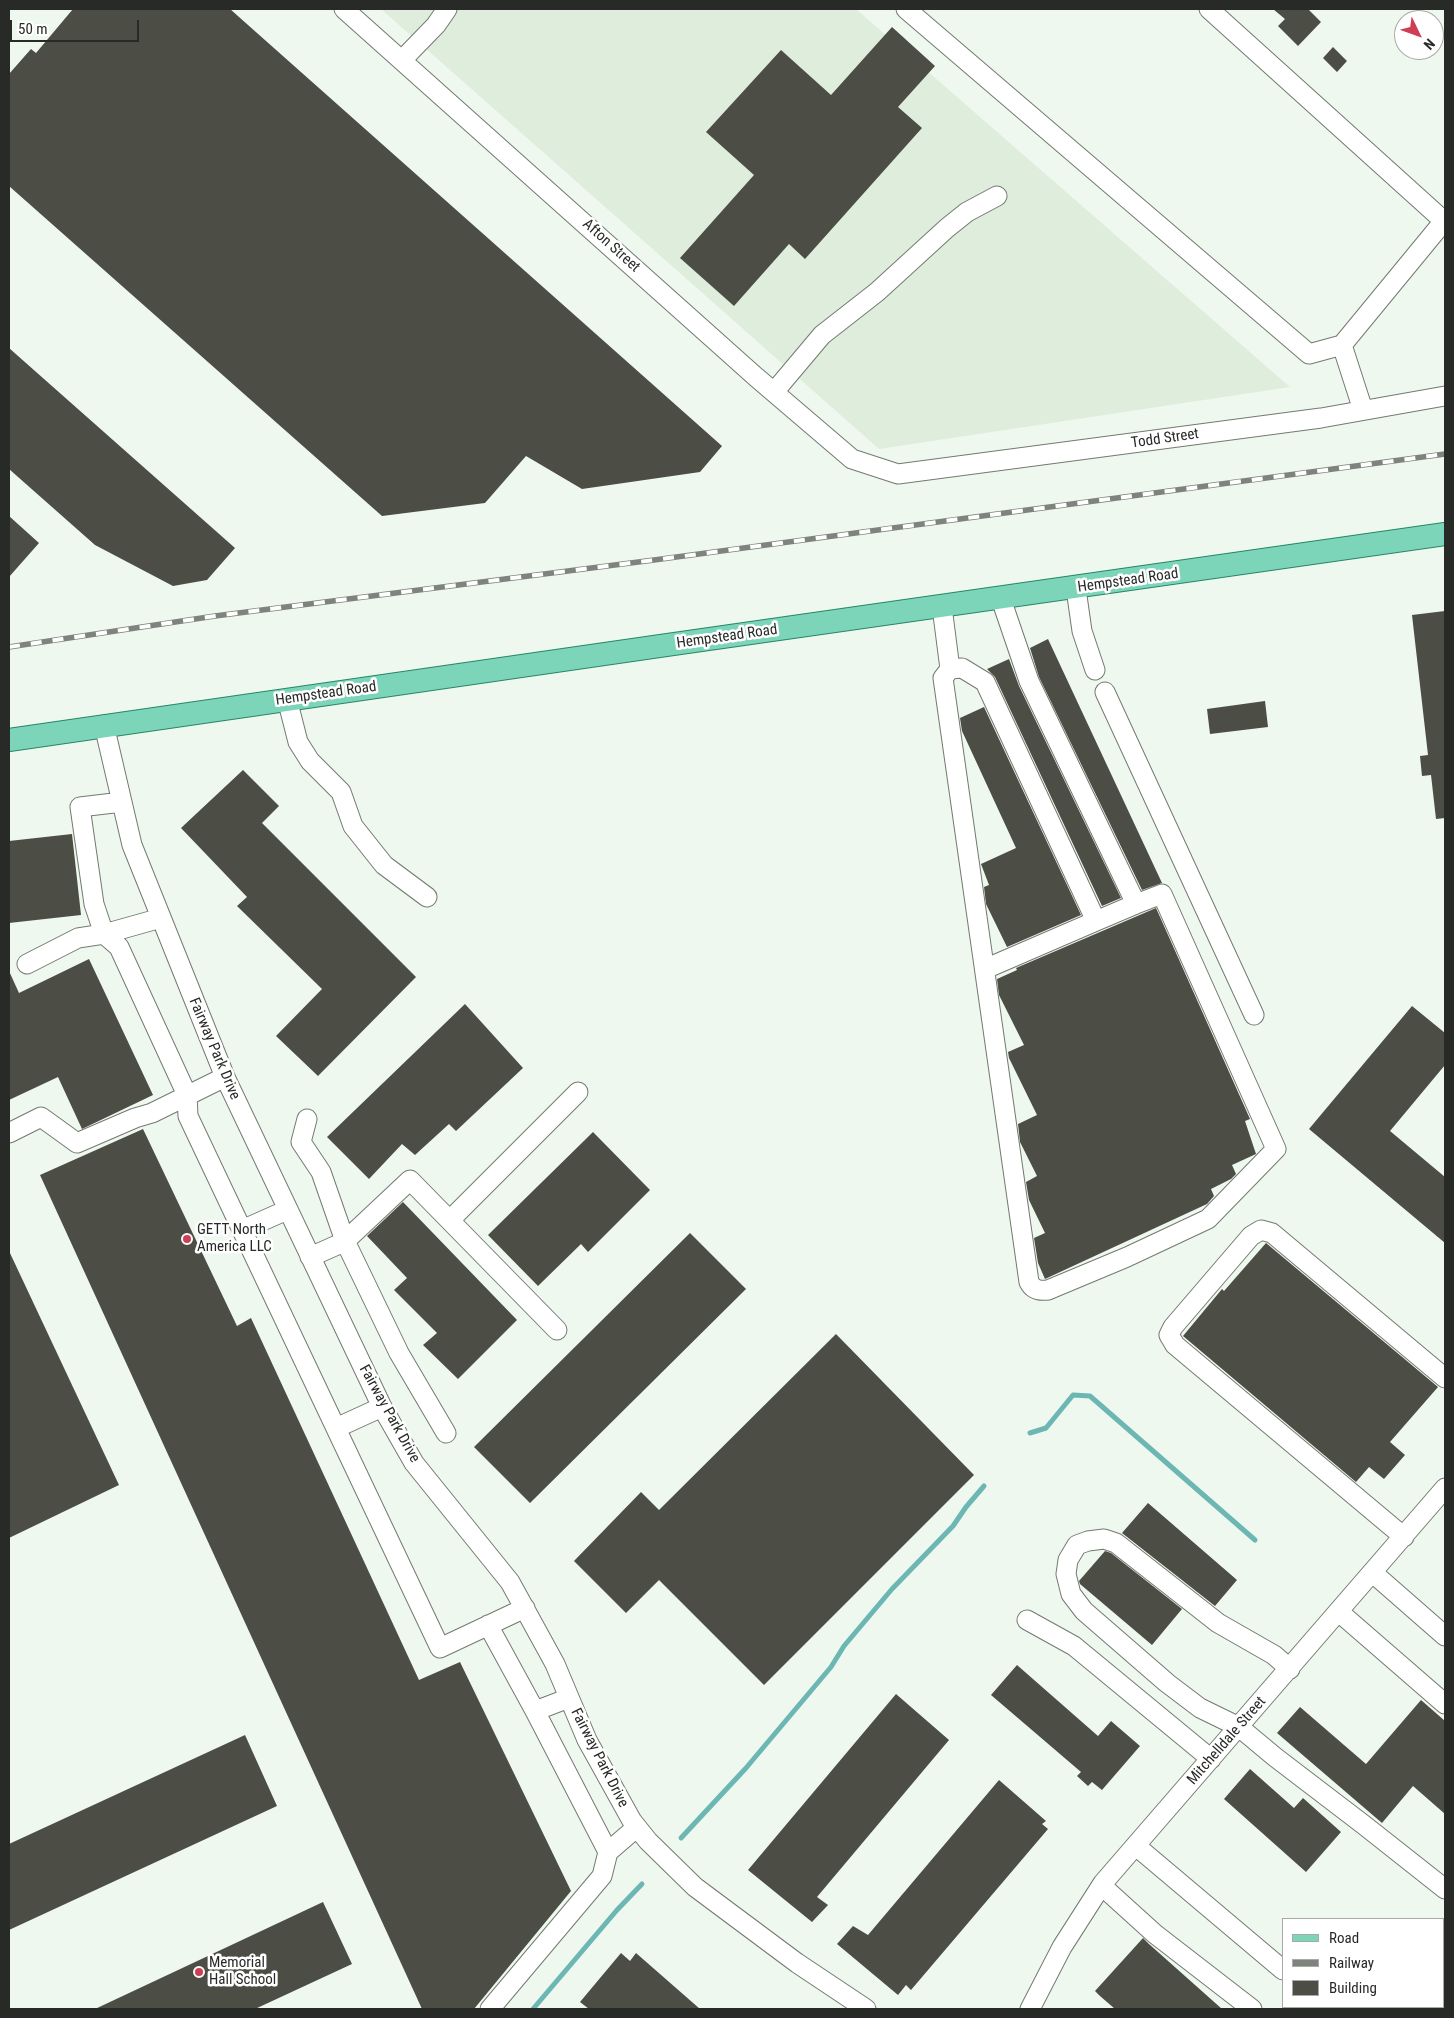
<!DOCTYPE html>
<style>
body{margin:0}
#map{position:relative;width:1454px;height:2018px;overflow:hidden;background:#eff8ee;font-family:"Roboto Condensed",sans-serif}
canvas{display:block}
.frame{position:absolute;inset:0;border:10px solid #272a26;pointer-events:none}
.legend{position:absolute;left:1282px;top:1918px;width:162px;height:90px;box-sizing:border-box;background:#fff;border:1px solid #a9aaa8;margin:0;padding:6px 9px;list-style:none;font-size:15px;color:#272a26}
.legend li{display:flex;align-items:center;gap:10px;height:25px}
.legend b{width:25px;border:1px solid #a9aaa8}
.north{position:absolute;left:1394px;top:10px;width:50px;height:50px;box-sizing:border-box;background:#fff;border:1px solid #a9aaa8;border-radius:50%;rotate:132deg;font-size:14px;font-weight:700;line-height:20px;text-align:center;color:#272a26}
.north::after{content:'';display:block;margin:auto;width:18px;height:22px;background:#cf3f54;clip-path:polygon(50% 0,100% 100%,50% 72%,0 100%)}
.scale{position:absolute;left:10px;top:20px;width:129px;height:22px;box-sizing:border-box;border:2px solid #272a26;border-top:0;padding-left:6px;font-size:15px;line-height:18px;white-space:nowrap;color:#272a26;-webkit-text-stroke:4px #fff;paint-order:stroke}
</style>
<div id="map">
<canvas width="1454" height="2018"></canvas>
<div class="frame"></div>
<ul class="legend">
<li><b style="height:6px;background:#7cd5b9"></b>Road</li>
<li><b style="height:6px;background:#7e847d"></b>Railway</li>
<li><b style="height:14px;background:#4c4d44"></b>Building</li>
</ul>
<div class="north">N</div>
<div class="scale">50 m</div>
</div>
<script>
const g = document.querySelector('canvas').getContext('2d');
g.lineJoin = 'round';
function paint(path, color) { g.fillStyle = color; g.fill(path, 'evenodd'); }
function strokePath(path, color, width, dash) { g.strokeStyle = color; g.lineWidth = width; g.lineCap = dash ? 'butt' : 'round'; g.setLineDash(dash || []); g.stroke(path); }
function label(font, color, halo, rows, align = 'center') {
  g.font = font + ' "Roboto Condensed",sans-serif'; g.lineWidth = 5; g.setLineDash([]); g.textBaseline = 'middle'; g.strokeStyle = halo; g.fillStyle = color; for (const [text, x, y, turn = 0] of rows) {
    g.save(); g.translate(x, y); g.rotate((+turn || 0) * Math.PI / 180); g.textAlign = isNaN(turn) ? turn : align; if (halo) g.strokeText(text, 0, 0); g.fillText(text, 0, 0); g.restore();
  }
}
paint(new Path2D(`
 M381 9H856L1290 387 879 449Z`), '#dfeddd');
strokePath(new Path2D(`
 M1030 1433 1046 1428 1073 1395 1090 1396 1255 1540
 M681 1838 746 1768 831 1667 844 1646 892 1589 953 1526 966 1507 984 1486
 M533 2009 617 1910 642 1884`), '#6cb7b3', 5);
paint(new Path2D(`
 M73 9H230L722 446 700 472 582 489 526 456 485 503 382 516 9 186V74L31 49 36 53Z
 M1273 9H1308L1321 22 1298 46 1278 26 1285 19Z
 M892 27 935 66 898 107 922 128 805 259 789 244 734 306 680 258 754 175 706 132 781 50 831 95Z
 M1333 47 1347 61 1337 72 1323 58Z
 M9 348 235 548 207 580 173 586 95 545 9 469Z
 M9 516 39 543 9 577Z
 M1445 611V818L1436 819 1431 775 1422 776 1420 756 1428 755 1412 615Z
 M1048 639 1162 883 1142 890 1039 677 1030 648Z
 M1009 659 1019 686 1121 898 1102 906 995 677 987 669Z
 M1265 701 1268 727 1210 734 1207 709Z
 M984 707 1081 915 1007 947 986 904 984 887 989 885 981 864 1016 848 962 731 960 718Z
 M243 770 279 806 262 823 416 977 318 1076 276 1036 322 989 237 906 247 897 181 828Z
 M72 834 81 915 9 923V841Z
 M1156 908 1250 1119 1245 1121 1256 1154 1232 1165 1236 1174 1231 1179 1211 1189 1214 1196 1207 1204 1045 1279 1038 1263 1034 1238 1045 1233 1029 1200 1026 1182 1037 1176 1020 1142 1018 1124 1037 1115 1009 1058 1008 1052 1024 1045 999 995 997 979 1017 970 1016 968Z
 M89 959 153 1095 82 1129 58 1077 9 1100V971L19 993Z
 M465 1004 523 1068 456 1131 449 1124 415 1155 402 1144 369 1179 327 1137Z
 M1412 1006 1445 1033V1065L1390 1131 1445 1177V1243L1309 1129Z
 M143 1129 237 1326 251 1318 419 1680 460 1662 571 1891 474 2009H422L40 1175Z
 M593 1132 650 1190 588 1252 581 1244 538 1286 488 1235Z
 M403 1202 517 1320 458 1379 423 1345 437 1333 394 1290 407 1278 367 1236Z
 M690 1233 746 1289 530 1503 474 1447Z
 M1266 1243 1438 1387 1390 1442 1405 1455 1384 1479 1369 1467 1356 1482 1183 1336 1222 1289 1224 1291Z
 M9 1251 119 1485 9 1538Z
 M836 1334 974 1475 764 1685 659 1580 626 1613 574 1561 641 1492 659 1510Z
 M1148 1503 1237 1580 1215 1606 1122 1533Z
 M1105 1551 1111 1553 1182 1609 1152 1645 1080 1584 1079 1581Z
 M1017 1665 1098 1736 1111 1721 1140 1746 1102 1790 1092 1782 1088 1786 1077 1776 1081 1772 991 1695Z
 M896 1694 949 1740 817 1897 828 1905 812 1922 748 1870Z
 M1421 1700 1445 1721V1814L1413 1786 1382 1823 1277 1733 1300 1707 1366 1764Z
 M245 1735 277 1806 9 1930V1844Z
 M1250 1769 1294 1808 1303 1798 1341 1832 1306 1872 1224 1799Z
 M999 1780 1046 1821 1042 1824 1048 1829 911 1990 906 1985 898 1995 837 1944 853 1926 868 1935Z
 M323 1902 352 1964 255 2009H95Z
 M1143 1938 1149 1944 1222 2009H1115L1100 1996 1095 1991Z
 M621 1953 630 1961 636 1953 700 2009H589L580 2002Z`), '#4c4d44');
const minor = new Path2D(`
 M344 9 756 377 852 459 898 474 1321 418 1445 396
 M906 9 1309 354 1342 345 1444 221
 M1209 9 1445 222
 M402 60 436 25 447 9
 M1342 345 1363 410
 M774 392 822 335 877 292 947 228 967 212 997 196
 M1076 589 1082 631 1095 670
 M942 607 950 669 943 678 1029 1282C1033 1290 1040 1291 1048 1290L1127 1257 1208 1219 1276 1149 1162 894 1136 904 1029 681 1001 599
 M950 669 962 668 985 682 1096 921 985 969
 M1105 692 1254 1015
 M287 699 298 742 310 761 341 792 353 826 384 865 427 897
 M104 725 132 845 225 1077 382 1407 414 1463 510 1582 555 1664 587 1740 632 1821 648 1841 695 1887 797 1963 866 2009
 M122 802 80 807 94 904 104 934 161 918
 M1096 921 1136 904
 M27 964 78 938 104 934 119 947 187 1095 188 1116 440 1648 525 1608
 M307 1119 301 1142 321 1172 345 1241 399 1353 446 1433
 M9 1133 41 1117 77 1143 135 1118 152 1113 225 1077
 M450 1220 578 1092
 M242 1230 287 1210
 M310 1257 344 1242 410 1180 557 1330
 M336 1428 382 1407
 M1404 1537 1175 1345 1169 1335 1173 1327 1251 1236 1261 1230 1272 1233 1445 1378
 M1373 1573 1445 1636
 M1339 1612 1445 1704
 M1027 1620 1074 1646 1211 1759
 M488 1625 535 1711 608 1852
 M1290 1669 1274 1655 1218 1623 1116 1543 1104 1539 1088 1541 1077 1545 1068 1560 1066 1574 1071 1594 1084 1611 1167 1683 1200 1708 1239 1727 1275 1757 1364 1825 1445 1889
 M535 1711 569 1698
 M1136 1846 1283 1970
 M1102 1886 1155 1934 1252 2009
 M1326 2007 1329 2009
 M490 2009 602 1876 608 1852 637 1827
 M1030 2009 1062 1947 1103 1883 1445 1488`);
const major = new Path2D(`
 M9 740C487 668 967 605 1445 534`);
strokePath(minor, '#737a71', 21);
strokePath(major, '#268767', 24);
strokePath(minor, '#fff', 19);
strokePath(major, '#7cd5b9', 22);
const rail = new Path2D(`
 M9 647 215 616 654 560 1445 454`);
strokePath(rail, '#7e847d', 5.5);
strokePath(rail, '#fff', 4, [11]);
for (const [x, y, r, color] of [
 [187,1239,5,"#cf3f54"],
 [199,1972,5,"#cf3f54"]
]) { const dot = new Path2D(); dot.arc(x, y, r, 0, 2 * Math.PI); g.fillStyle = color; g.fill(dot); strokePath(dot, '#fff', 2); }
label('15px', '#272a26', '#fff', [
 ["Afton Street",611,246,42],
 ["Todd Street",1165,439,-8],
 ["Hempstead Road",1128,581,-8],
 ["Hempstead Road",727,637,-8],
 ["Hempstead Road",326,694,-8],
 ["Fairway Park Drive",214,1049,67],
 ["Fairway Park Drive",389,1414,61],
 ["Mitchelldale Street",1227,1741,-49],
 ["Fairway Park Drive",599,1758,63]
]);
label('15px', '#272a26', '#fff', [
 ["GETT North",197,1230],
 ["America LLC",197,1247],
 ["Memorial",209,1963],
 ["Hall School",209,1980]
], 'left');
</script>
